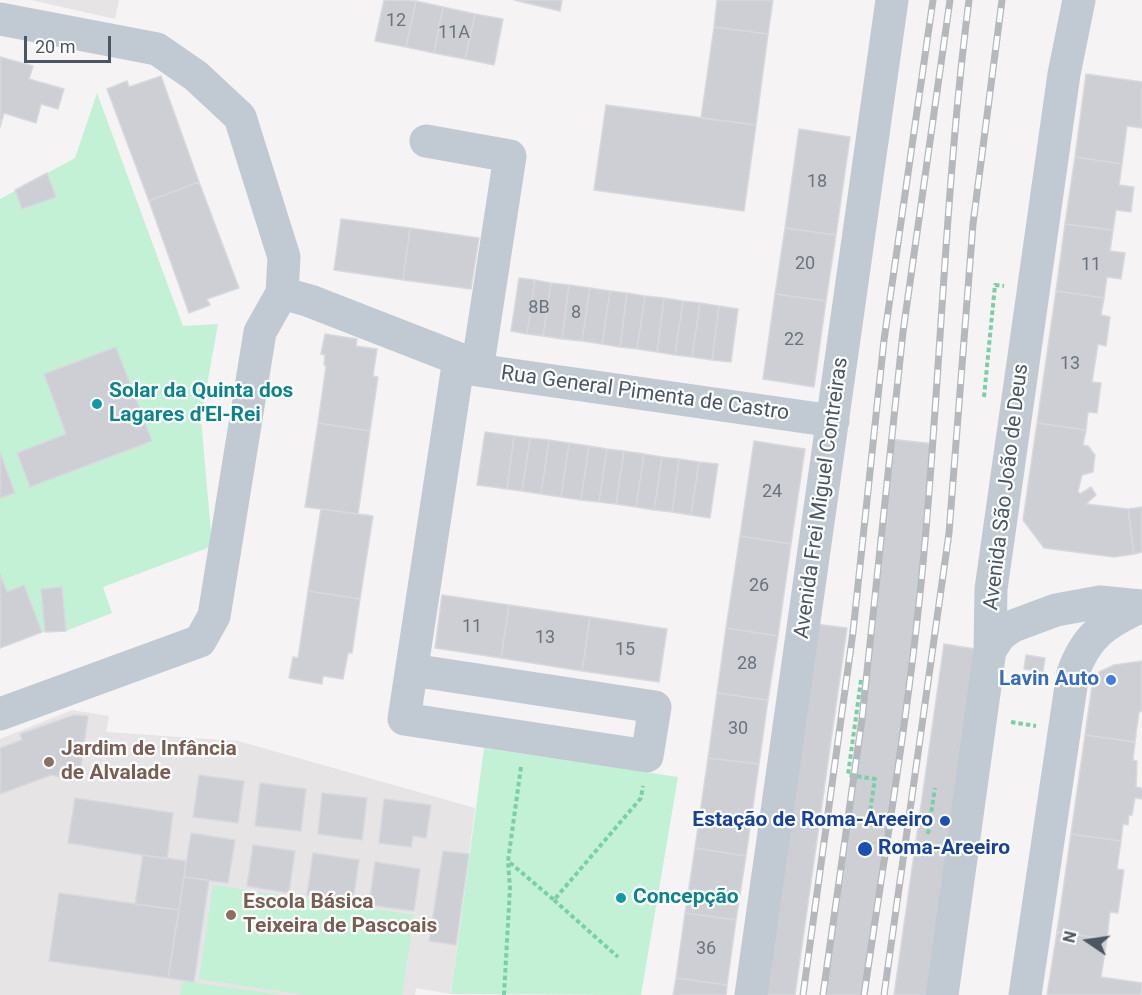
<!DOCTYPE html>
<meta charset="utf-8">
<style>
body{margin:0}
#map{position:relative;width:1142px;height:995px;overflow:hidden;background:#f5f3f3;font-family:Roboto,sans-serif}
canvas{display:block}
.north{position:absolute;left:1058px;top:911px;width:60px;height:60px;-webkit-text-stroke:4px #fff;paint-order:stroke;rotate:283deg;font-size:16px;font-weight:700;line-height:24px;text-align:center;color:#4a5661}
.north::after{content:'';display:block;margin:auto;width:21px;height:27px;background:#4a5661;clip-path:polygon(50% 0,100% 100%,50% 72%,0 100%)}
.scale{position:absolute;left:24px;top:36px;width:87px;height:27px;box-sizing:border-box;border:3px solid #4a5661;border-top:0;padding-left:8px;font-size:18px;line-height:21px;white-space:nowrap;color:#4a5661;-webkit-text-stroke:4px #fff;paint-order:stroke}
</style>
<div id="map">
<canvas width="1142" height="995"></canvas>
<div class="north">N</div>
<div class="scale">20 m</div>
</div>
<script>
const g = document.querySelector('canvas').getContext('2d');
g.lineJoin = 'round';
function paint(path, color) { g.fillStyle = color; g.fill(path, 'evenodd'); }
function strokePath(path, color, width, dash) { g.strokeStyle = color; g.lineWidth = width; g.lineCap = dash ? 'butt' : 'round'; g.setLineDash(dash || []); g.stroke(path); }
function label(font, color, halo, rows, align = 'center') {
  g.font = font + ' Roboto,sans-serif'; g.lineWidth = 4.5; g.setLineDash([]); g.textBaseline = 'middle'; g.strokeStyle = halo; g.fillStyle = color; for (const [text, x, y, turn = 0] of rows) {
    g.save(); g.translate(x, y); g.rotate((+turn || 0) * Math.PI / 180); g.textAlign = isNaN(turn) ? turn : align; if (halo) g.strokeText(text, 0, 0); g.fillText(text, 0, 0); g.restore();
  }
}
paint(new Path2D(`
 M31 0H119L115 19Z
 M72 710 109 716 106 732 238 741 475 808 451 994 416 988 415 995H0V739Z`), '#e6e4e5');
paint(new Path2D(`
 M97 93 183 326 218 324 201 419 211 533 210 547 103 587 112 613 66 631 62 587 42 589 45 632H42L24 585 7 592 0 574V498L15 492 0 452V199L75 158Z
 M484 748 678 777 641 995 451 994Z
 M213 885 414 915 402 995H306L199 979Z
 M182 981 282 995H180Z`), '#c3f1d5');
const building = new Path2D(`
 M384 0 416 1 406 47 375 41Z
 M514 0H562L560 11Z
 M717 0H773L768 34 714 27Z
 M416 1 443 7 434 53 406 47Z
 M443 7 475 14 465 59 434 53Z
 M475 14 503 19 494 65 465 59Z
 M714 27 768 34 756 125 701 118Z
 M0 57 33 66 29 79 64 89 58 109 41 104 36 123 4 113 0 127Z
 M1086 74 1142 82V128L1127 126 1122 164 1075 157Z
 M161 76 199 182 149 201 107 89 127 81 129 87Z
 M606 105 756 125 744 211 594 190Z
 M799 129 850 137 836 235 785 228Z
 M1075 157 1122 164 1119 185 1134 187 1131 212 1116 210 1113 230 1065 224Z
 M47 173 56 197 22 209 15 190Z
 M199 182 239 288 207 299 210 305 189 313 149 201Z
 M341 219 410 228 403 280 334 270Z
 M1065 224 1113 230 1110 251 1125 253 1121 279 1107 277 1104 298 1056 291Z
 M410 228 479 238 471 289 403 280Z
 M785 228 836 235 826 301 775 294Z
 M519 278 535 280 527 334 511 331Z
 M535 280 551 283 543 336 527 334Z
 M551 283 569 285 562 339 543 336Z
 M569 285 590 288 582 341 562 339Z
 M590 288 610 291 602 344 582 341Z
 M610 291 627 293 620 347 602 344Z
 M1056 291 1104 298 1101 315 1110 317 1106 346 1098 344 1092 382 1101 383 1097 413 1088 412 1086 430 1037 423Z
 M627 293 645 296 637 349 620 347Z
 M775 294 826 301 814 387 763 379Z
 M645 296 664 298 657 352 637 349Z
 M664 298 683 301 675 355 657 352Z
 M683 301 700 303 692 357 675 355Z
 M700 303 719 306 712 360 692 357Z
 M719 306 738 309 731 362 712 360Z
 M325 334 357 339 356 346 377 349 373 376 378 377 370 431 318 423 326 366 324 365 325 355 321 354Z
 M116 347 152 441 30 487 17 453 66 434 44 374Z
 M318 423 370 431 358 514 305 507Z
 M1037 423 1086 430 1083 445 1088 446 1095 455 1093 472 1082 475 1078 491 1080 494 1091 487 1096 495 1086 504 1128 509 1134 554 1114 557 1044 548 1023 520Z
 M485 432 514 436 507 489 477 485Z
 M514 436 530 438 522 491 507 489Z
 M530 438 549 440 541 494 522 491Z
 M889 439 935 444 911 688 867 995H820L866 680Z
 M549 440 569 443 561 497 541 494Z
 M754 441 805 449 791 544 740 536Z
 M569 443 589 446 581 500 561 497Z
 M589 446 607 449 599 502 581 500Z
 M607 449 624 451 616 504 599 502Z
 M624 451 644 454 636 507 616 504Z
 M0 452 15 493 0 498Z
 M644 454 662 457 654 510 636 507Z
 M662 457 679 459 672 512 654 510Z
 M679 459 699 462 691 515 672 512Z
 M699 462 718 464 710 518 691 515Z
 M1142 507V552L1134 554 1128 509Z
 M321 509 373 516 360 599 308 591Z
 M740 536 791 544 778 636 726 628Z
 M0 574 7 592 24 585 42 632 0 648Z
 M62 587 66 631 45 632 41 589Z
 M308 591 360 599 352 653H348L343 679 323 676 322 684 289 678 293 657 298 658Z
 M442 595 509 605 501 658 435 648Z
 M509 605 590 617 582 671 501 658Z
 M590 617 667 629 659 682 582 671Z
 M815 624 847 628 795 995H762Z
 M726 628 778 636 768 700 717 693Z
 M944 644 975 649 926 995H894Z
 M1026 655 1045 658 1043 672 1024 669Z
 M1142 661V711L1139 712 1135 742 1085 735 1092 686 1099 672 1114 665Z
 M717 693 768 700 759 764 708 758Z
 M74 715 88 716 79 781 51 775 0 794V748L22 740 20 734Z
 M1085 735 1135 742 1133 760 1137 761 1136 787 1142 788V799L1135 798 1132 815H1129L1128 825 1123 824 1121 841 1071 834Z
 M708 758 759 764 746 856 695 848Z
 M199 775 244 781 238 823 193 817Z
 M260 783 306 789 301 831 255 826Z
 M322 793 367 798 362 840 318 834Z
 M75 798 173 813 167 859 68 843Z
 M384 799 431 805 426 838 413 836 411 847 379 843Z
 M191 833 235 840 228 883 184 877Z
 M1071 834 1121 841 1117 869 1124 870 1118 913 1110 912 1107 939 1057 932Z
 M253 845 295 851 289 893 247 886Z
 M695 848 746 856 736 920 685 913Z
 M443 851 469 854 456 945 429 941Z
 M313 853 359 860 353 902 307 895Z
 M143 855 186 861 179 910 135 904Z
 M375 862 420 869 414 911 369 905Z
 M184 877 209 880 194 982 168 978Z
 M59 893 179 910 168 978 49 961Z
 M685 913 736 920 727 985 676 978Z
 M1057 932 1107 939 1101 977 1142 983 1141 995H1047Z
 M676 978 727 985 726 995H673Z`);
paint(building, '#cdcfd5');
strokePath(building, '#d7d9de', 1.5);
strokePath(new Path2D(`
 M984 397 995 285 1004 286
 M861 680 848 775 875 779 868 825
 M1011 722 1036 726
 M521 767 508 861 554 900 641 798 643 786
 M928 834 935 788
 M554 900 618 957
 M504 995 510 888 508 861`), '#7ad0a6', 4, [4.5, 3]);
strokePath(new Path2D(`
 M0 19 157 49 196 76 240 117 284 257 282 293 260 332 214 616 200 641 0 714
 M426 141 510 156 477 370
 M282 293 310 301 459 359 477 370 833 421
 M990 650 1000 635 1013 626 1056 610 1100 602 1141 606
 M412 670 655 707 647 756 404 719 459 359
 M751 995 892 0
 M942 995 990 650 991 589 1064 74 1079 0
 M1025 995 1073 673C1086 636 1105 623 1140 607`), '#c1cad2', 33);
const rail = new Path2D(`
 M803 995 853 632 884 340 933 0
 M823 995 862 719 903 332 950 0
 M864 995C886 844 912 694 925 541 941 361 946 180 969 0
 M884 995 949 533 973 224 1002 0`);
strokePath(rail, '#b5b8bd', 7);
strokePath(rail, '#fff', 4.5, [14]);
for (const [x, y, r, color] of [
 [97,404,6,"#0f9aa8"],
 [1111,680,6,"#3f7fe0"],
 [49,762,6,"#8d6e63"],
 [945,821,6,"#1a4fb4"],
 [865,849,8,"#1a4fb4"],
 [621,898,6,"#0f9aa8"],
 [231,915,6,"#8d6e63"]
]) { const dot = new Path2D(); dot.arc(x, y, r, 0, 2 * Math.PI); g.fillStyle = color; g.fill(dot); strokePath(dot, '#fff', 2); }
label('18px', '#6b747e', null, [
 ["12",396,21],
 ["11A",454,33],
 ["18",817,182],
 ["20",805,264],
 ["11",1091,265],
 ["8B",539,308],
 ["8",576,313],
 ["22",794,340],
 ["13",1070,364],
 ["24",772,492],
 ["26",759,586],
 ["11",472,627],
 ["13",545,638],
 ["15",625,650],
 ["28",747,664],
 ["30",738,729],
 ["36",706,949]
]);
label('bold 21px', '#0d838f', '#fff', [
 ["Solar da Quinta dos",109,392],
 ["Lagares d'El-Rei",109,416],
 ["Concepção",633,898]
], 'left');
label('21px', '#4a5661', '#fff', [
 ["Rua General Pimenta de Castro",645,394,8],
 ["Avenida São João de Deus",1007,487,-83],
 ["Avenida Frei Miguel Contreiras",822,498,-82]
]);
label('bold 21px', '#366cbe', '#fff', [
 ["Lavin Auto",1099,680]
], 'right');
label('bold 21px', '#785e54', '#fff', [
 ["Jardim de Infância",61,750],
 ["de Alvalade",61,774],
 ["Escola Básica",243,903],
 ["Teixeira de Pascoais",243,927]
], 'left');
label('bold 21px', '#164399', '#fff', [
 ["Estação de Roma-Areeiro",933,821],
 ["Roma-Areeiro",878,849,"left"]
], 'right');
</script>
